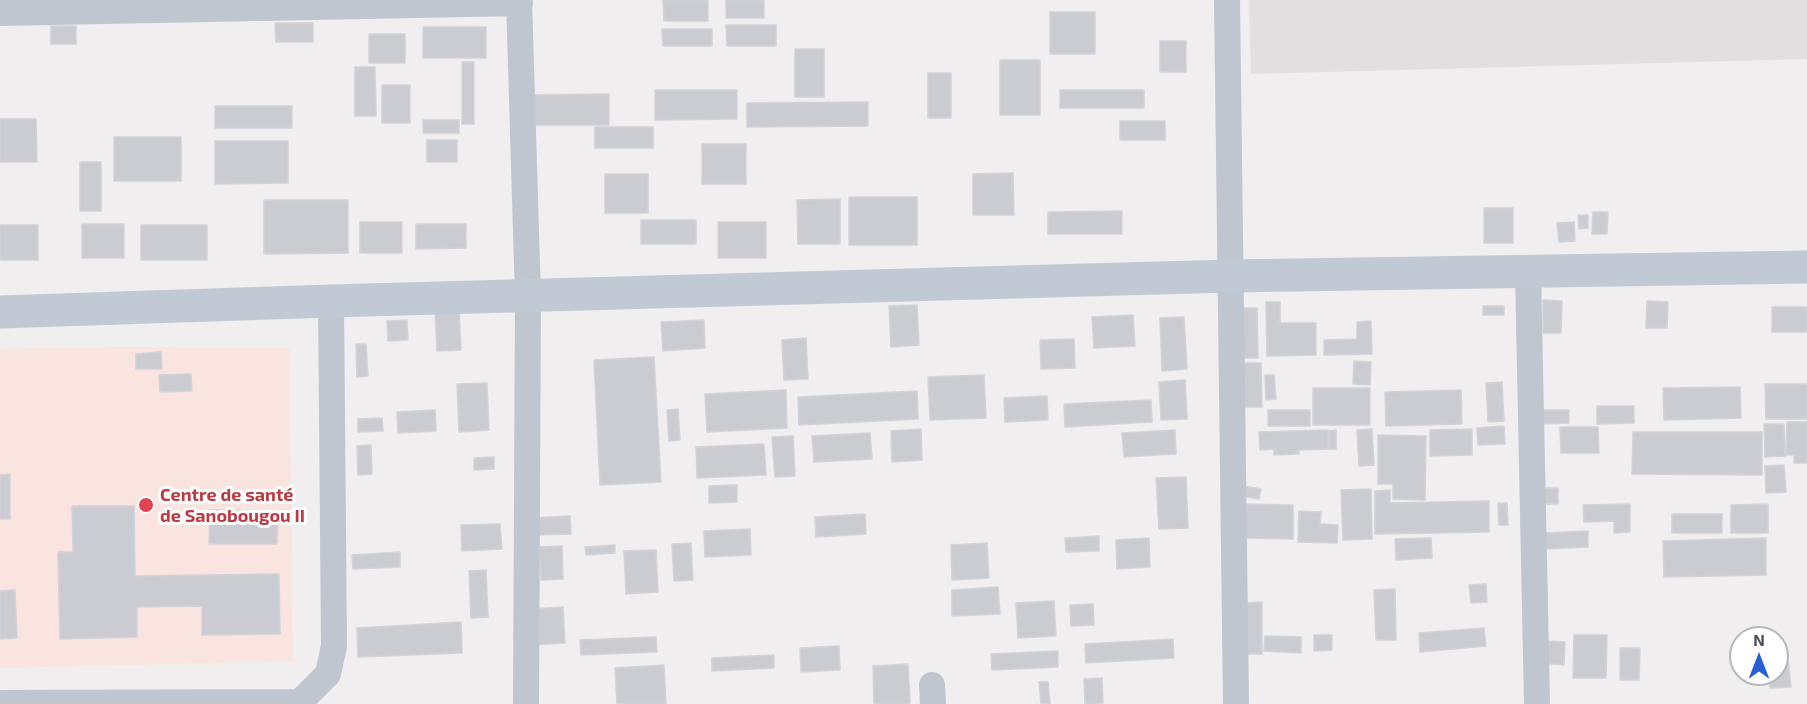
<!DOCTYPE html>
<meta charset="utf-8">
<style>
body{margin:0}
#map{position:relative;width:1807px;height:704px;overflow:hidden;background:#f0eeee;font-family:"Exo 2",sans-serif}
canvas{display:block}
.north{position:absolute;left:1729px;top:626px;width:60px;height:60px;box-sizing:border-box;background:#fff;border:2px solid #b5b9bd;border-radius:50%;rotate:0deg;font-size:16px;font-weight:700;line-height:24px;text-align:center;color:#474f5a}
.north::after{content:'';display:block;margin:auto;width:21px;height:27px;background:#255fd3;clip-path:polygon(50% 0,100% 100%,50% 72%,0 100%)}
</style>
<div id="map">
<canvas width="1807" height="704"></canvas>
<div class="north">N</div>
</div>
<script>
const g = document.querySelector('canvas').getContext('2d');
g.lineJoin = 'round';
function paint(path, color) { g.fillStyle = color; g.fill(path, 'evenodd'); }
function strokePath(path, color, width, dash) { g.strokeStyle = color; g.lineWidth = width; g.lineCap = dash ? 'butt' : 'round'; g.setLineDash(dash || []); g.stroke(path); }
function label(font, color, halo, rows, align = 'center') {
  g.font = font + ' "Exo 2",sans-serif'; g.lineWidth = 6; g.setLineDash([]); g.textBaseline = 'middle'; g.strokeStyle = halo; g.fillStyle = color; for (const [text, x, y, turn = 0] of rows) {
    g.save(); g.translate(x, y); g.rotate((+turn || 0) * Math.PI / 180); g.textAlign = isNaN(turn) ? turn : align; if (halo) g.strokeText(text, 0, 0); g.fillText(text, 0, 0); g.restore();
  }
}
paint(new Path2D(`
 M1249 0H1807V59L1251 74Z`), '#e1dfdf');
paint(new Path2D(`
 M122 347 289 348 293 661 0 668V349Z`), '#f9e4df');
const building = new Path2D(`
 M663 0H708V21H664Z
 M726 0H764V18H726Z
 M1050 12H1095V54H1050Z
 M275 23H313V42H276Z
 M726 25H776V46H727Z
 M51 26H76V44H51Z
 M423 27H486V58H423Z
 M662 29H712V46H663Z
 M369 34H405V63H369Z
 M1160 41H1186V72H1160Z
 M795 49H824V97H795Z
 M1000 60H1040V115H1000Z
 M462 62H474V124H462Z
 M355 67H375L376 116H355Z
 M928 73H951V118H928Z
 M382 85H410V123H382Z
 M655 90H737V119L655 120Z
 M1060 90H1144V108H1060Z
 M609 94V125H530V95Z
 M868 102V126L747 127V103Z
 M215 106H292V128H215Z
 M0 119H36L37 162H0Z
 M423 120H459V133H423Z
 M1120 121H1165V140H1120Z
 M595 127H653V148H595Z
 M114 137H181V181H114Z
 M427 140H457V162H427Z
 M215 141H288V183L215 184Z
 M702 144H746V184H702Z
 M80 162H101V211H80Z
 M1013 173 1014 215H973V174Z
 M605 174H648V213H605Z
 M849 197H917V245H849Z
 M840 199V244H798L797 200Z
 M264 200H348V253L264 254Z
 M1484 208H1513V243H1484Z
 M1122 211V234H1048V212Z
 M1593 212H1608L1607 234H1592Z
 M1578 215H1588V228L1579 229Z
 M641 220H696V244H641Z
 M360 222H402V253H360Z
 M718 222H766V258H718Z
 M1574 222 1575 241 1559 242 1557 223Z
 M82 224H124V258H82Z
 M416 224H466V248L416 249Z
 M0 225H38V260H0Z
 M141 225H207V260H141Z
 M1543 300 1562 301 1561 333H1543Z
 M1647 301 1668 302 1667 328H1646Z
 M1266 302H1280V323H1316V355L1267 356Z
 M917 305 919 345 891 347 889 306Z
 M1483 306H1504V315H1483Z
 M1772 307H1807V332H1772Z
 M459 308 461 350 437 351 435 309Z
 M1239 308H1257L1258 358H1239Z
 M1133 315 1135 346 1094 348 1092 317Z
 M1184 317 1187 369 1162 371 1160 318Z
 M407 320 408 340 388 341 387 321Z
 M704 320 705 348 663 351 661 322Z
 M1371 321 1372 354 1324 355V340L1357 339V322Z
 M806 338 808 379 784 380 782 340Z
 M1074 339 1075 368 1041 369 1040 340Z
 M356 344H366L368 376 357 377Z
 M161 352 162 369H136V354Z
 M654 357 661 482 600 485 594 360Z
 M1354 361 1371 362 1370 385 1353 384Z
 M1240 363H1261L1262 407H1241Z
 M191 374 192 391 160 392 159 375Z
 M984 375 986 418 930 420 928 377Z
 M1265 375H1274L1276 399 1266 400Z
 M1185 380 1187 419 1161 420 1159 382Z
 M1502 382 1504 421 1488 422 1486 383Z
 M487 383 489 430 459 432 457 384Z
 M1765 384H1807V419H1766Z
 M1740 387 1741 418 1664 420 1663 388Z
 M1313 388H1370V425H1313Z
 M786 390 787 428 707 432 705 394Z
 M1461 390 1462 424 1386 426 1385 392Z
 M917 391 918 419 799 425 798 397Z
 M1047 396 1048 420 1005 422 1004 398Z
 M1151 400 1152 422 1065 427 1064 404Z
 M1597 406H1634V423L1597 424Z
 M678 409 680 440 669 441 667 410Z
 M435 410 436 431 398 433 397 412Z
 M1268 410H1310V426H1268Z
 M1540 410H1569V423L1540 424Z
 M382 418 383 431 358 432V419Z
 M1787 422H1807V463H1794V455H1786Z
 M1764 424H1784L1785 456 1765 457Z
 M1504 426 1505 444 1478 445 1477 428Z
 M1560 427H1598L1599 453H1561Z
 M921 429 922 460 892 462 891 431Z
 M1372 429 1374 465 1359 466 1357 430Z
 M1472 429V455L1430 456V430Z
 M1175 430 1176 454 1124 457 1122 433Z
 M1328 430V449L1299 450V454L1274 455V449L1260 450 1259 432Z
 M1336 430V449H1329V431Z
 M1633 432H1762V475L1632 474Z
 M870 433 872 459 814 462 812 436Z
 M1378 435 1426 436 1425 500 1393 499V484H1378Z
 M793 436 795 476 775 477 772 437Z
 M764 444 766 475 697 478 696 447Z
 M371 445 372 474 358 475 357 446Z
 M494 457V469L474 470V458Z
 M1784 465 1786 492 1766 493 1765 466Z
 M10 474V519H0V475Z
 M1186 477 1188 528 1159 529 1156 478Z
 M737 485V502L709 503V486Z
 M1243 486 1261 489 1259 499 1241 496Z
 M1544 488H1558V504H1544Z
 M1371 489 1372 539 1343 540 1341 490Z
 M1390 490V503L1489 501V532L1375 534V491Z
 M1498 503H1507L1508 525H1499Z
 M1244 504 1293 505V539L1244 538Z
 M1630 504V532L1614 533V521L1584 522 1583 505Z
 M1768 504V533H1731V505Z
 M72 506H134L135 576 279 574 280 634 202 635V606L137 607V637L60 639 58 552H73Z
 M210 510 278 511 277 544H209Z
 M1299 511 1321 512 1320 524 1338 525 1337 543 1298 542Z
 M865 514 866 534 816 537 815 517Z
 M1672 514H1722V533H1672Z
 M570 516 571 534 533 535 532 518Z
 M500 524 502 549 462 551 461 525Z
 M750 529 751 555 705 557 704 531Z
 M1588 531V547L1545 549V533Z
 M1099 536V551L1066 552 1065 538Z
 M1149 538 1150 567 1117 569 1116 540Z
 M1431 538 1432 558 1396 560 1395 539Z
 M1766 538V575L1664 577 1663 541Z
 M691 543 693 580 674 581 672 544Z
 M987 543 989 578 952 580 951 545Z
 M615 545V553L586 555 585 547Z
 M562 546 563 579 541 580 539 547Z
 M656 550 658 592 626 594 624 551Z
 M400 552V567L353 569 352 555Z
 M486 570 488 617 471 618 469 571Z
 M1486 584 1487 602 1471 603 1469 585Z
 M998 587 1000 614 952 616V590Z
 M1395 589 1396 640H1376L1374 590Z
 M15 590 17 638 0 639V591Z
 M1054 601 1056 636 1018 638 1016 603Z
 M1262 602V654H1244V603Z
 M1093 604 1094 625 1071 626 1070 605Z
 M563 607 565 643 533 645 531 609Z
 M461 622 462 653 358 657 357 628Z
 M1484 628 1486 646 1420 652 1419 633Z
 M1314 635H1332V650L1314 651Z
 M1574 635H1607L1606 678H1573Z
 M1265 636 1301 637V653L1264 651Z
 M656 637 657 652 581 655 580 640Z
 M1173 639 1174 658 1086 663 1085 644Z
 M1545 641 1565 642 1564 665 1544 663Z
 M839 646 840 670 801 672 800 648Z
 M1620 648H1640L1639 680H1620Z
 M1058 651V667L992 670 991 654Z
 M774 655V668L712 671V658Z
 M1788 659 1791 687 1770 688 1769 674H1777V660Z
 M908 664 910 704H874L873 666Z
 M664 665 666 704H617L615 668Z
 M1102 678 1103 704H1085L1084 679Z
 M1039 682H1048L1050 704H1041Z`);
paint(building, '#cbccd2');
strokePath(building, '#d2d3d9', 1.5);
strokePath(new Path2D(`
 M519 0 528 297 526 704
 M1227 0 1236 704
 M0 13 520 3
 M1528 272 1537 704
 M932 685 933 704
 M0 703 300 702 328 674 334 646 331 301`), '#bfc6cf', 26);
strokePath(new Path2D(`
 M0 312 331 301 1230 276 1807 267`), '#c1c9d5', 33);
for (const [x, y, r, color] of [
 [146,505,8,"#e0444e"]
]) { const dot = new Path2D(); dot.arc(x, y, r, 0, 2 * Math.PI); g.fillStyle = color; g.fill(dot); strokePath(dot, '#fff', 2); }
label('bold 18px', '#be3a42', '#fff', [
 ["Centre de santé",160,495],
 ["de Sanobougou II",160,516]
], 'left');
</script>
